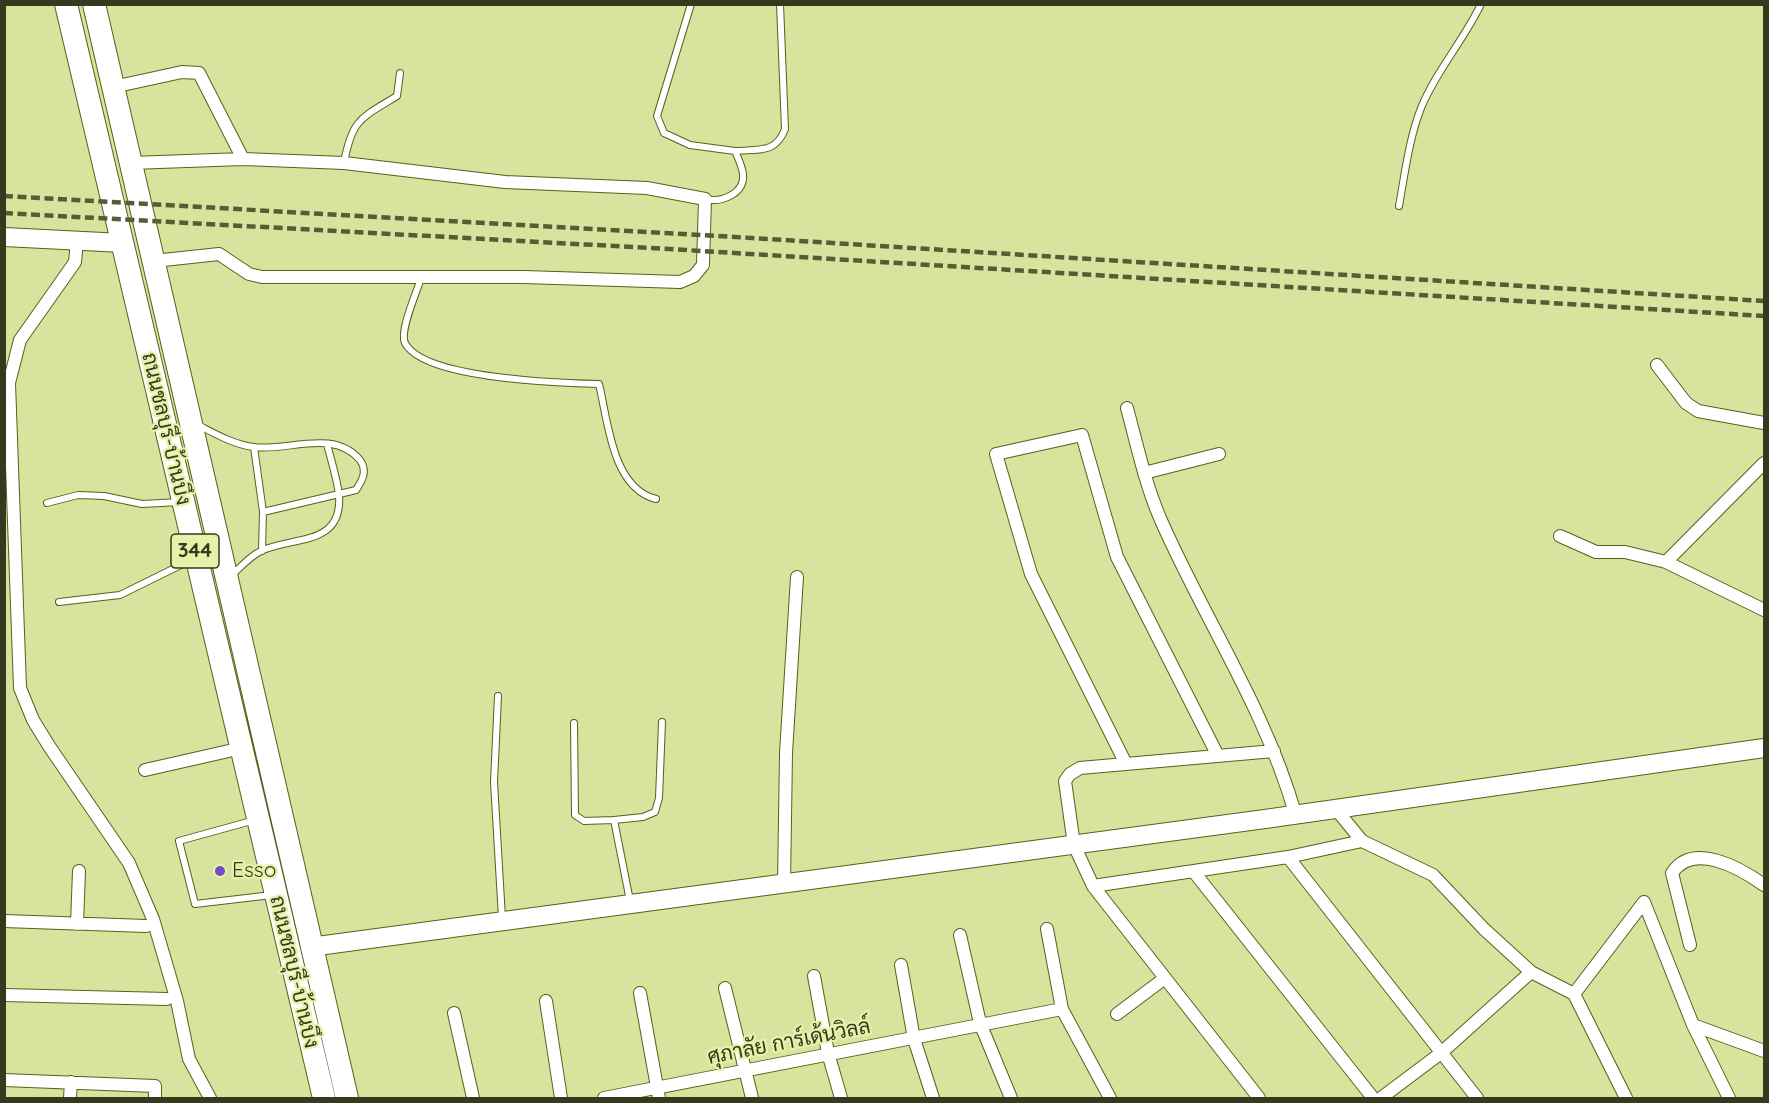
<!DOCTYPE html>
<meta charset="utf-8">
<style>
body{margin:0}
#map{position:relative;width:1769px;height:1103px;overflow:hidden;background:#d9e39d;font-family:Quicksand,sans-serif}
canvas{display:block}
.frame{position:absolute;inset:0;border:6px solid #35391d;pointer-events:none}
</style>
<div id="map">
<canvas width="1769" height="1103"></canvas>
<div class="frame"></div>
</div>
<script>
const g = document.querySelector('canvas').getContext('2d');
g.lineJoin = 'round';
function strokePath(path, color, width, dash) { g.strokeStyle = color; g.lineWidth = width; g.lineCap = dash ? 'butt' : 'round'; g.setLineDash(dash || []); g.stroke(path); }
function label(font, color, halo, rows, align = 'center') {
  g.font = font + ' Quicksand,Sarabun,sans-serif'; g.lineWidth = 4.5; g.setLineDash([]); g.textBaseline = 'middle'; g.strokeStyle = halo; g.fillStyle = color; for (const [text, x, y, turn = 0] of rows) {
    g.save(); g.translate(x, y); g.rotate((+turn || 0) * Math.PI / 180); g.textAlign = isNaN(turn) ? turn : align; if (halo) g.strokeText(text, 0, 0); g.fillText(text, 0, 0); g.restore();
  }
}
const lane = new Path2D(`
 M691 4 657 116 664 133 690 145 735 151C738 158 742 166 743 174 745 194 721 203 705 199
 M735 151C758 149 776 154 785 129L780 4
 M344 163C352 119 361 118 397 96L400 73
 M1399 206C1405 173 1409 139 1421 108 1436 71 1464 40 1481 4
 M421 278C417 292 399 331 405 343 423 379 561 383 599 384 608 421 612 488 656 499
 M196 424C214 433 232 444 253 447 287 452 333 428 360 460 368 471 362 481 356 490L263 512
 M254 447 263 512 262 551
 M47 503 78 495 104 496 142 504 180 502
 M232 575C241 567 250 556 261 551 292 536 343 547 339 495 337 478 331 460 327 444
 M59 602 120 595 193 559
 M498 696 494 782 502 918
 M574 723 575 815 584 821 614 820
 M255 820 179 841 195 904 272 895
 M630 901 614 820 643 817 655 812 659 798 662 722`);
const street = new Path2D(`
 M113 87 182 72 199 73 243 159 344 163 505 182 647 188 705 199 703 265 694 276 680 282 524 277H262L249 274 219 254 154 261
 M131 163 243 159
 M77 241 75 262 20 340 9 383 20 688 33 720 49 746 129 863 153 919 177 1001 189 1059 210 1098
 M1657 365 1686 403 1698 411 1764 423
 M1127 408C1137 445 1145 483 1160 518 1203 617 1265 708 1295 813
 M1144 473 1219 454
 M1560 536 1596 552H1625L1666 562 1764 610
 M1666 562 1764 463
 M1126 764 1031 574 996 454 1082 435 1117 557 1218 756
 M145 770 242 748
 M1335 808 1362 841 1433 875 1484 929 1531 972 1574 994 1626 1098
 M1288 857 1477 1098
 M1194 872 1373 1098
 M784 884 786 753 797 577
 M1093 886 1288 857 1362 841
 M4 921 146 926
 M77 924 79 871
 M1047 929 1062 1009 1110 1098
 M960 935 980 1023 1011 1098
 M1690 945 1672 873C1693 841 1740 868 1764 885
 M901 965 914 1039 933 1098
 M814 976 828 1053 841 1098
 M725 988 752 1098
 M640 993 659 1098
 M1574 994 1644 902 1693 1025 1729 1098
 M4 995 167 999
 M546 1001 561 1098
 M454 1013 473 1098
 M1117 1014 1165 978
 M1693 1025 1764 1051
 M4 1080 155 1086V1098
 M70 1098 71 1082
 M604 1098 1062 1009
 M1259 1098 1093 886 1074 845 1065 781 1070 774 1080 768 1274 751
 M1381 1098 1441 1053 1531 972`);
const secondary = new Path2D(`
 M4 237 123 243
 M310 947 1265 819 1764 748`);
const highway = new Path2D(`
 M66 4 324 1098
 M94 4 347 1098`);
strokePath(lane, '#58601b', 8);
strokePath(street, '#58601b', 14);
strokePath(secondary, '#58601b', 20);
strokePath(highway, '#58601b', 24);
strokePath(lane, '#fff', 6);
strokePath(street, '#fff', 12);
strokePath(secondary, '#fff', 18);
strokePath(highway, '#fff', 22);
strokePath(new Path2D(`
 M4 196 752 238 1764 301
 M4 213 669 249 1764 316`), '#575c37', 4.5, [9, 4.5]);
for (const [x, y, r, color] of [
 [220,871,6,"#754bc4"]
]) { const dot = new Path2D(); dot.arc(x, y, r, 0, 2 * Math.PI); g.fillStyle = color; g.fill(dot); strokePath(dot, '#e6f1aa', 2); }
for (const [x, y, w] of [
 [195,551,48]
]) { const box = new Path2D(); box.roundRect(x - w / 2, y - 17, w, 34, 4.5); g.fillStyle = '#e6f1aa'; g.fill(box); strokePath(box, '#35391d', 1.5); }
label('bold 20px', '#35391d', null, [
 ["344",195,551]
]);
label('21px', '#35391d', '#e6f1aa', [
 ["ถนนชลบุรี-บ้านบึง",166,429,77],
 ["ถนนชลบุรี-บ้านบึง",294,972,77],
 ["ศุภาลัย การ์เด้นวิลล์",789,1042,-11]
]);
label('21px', '#35391d', '#e6f1aa', [
 ["Esso",232,871]
], 'left');
</script>
